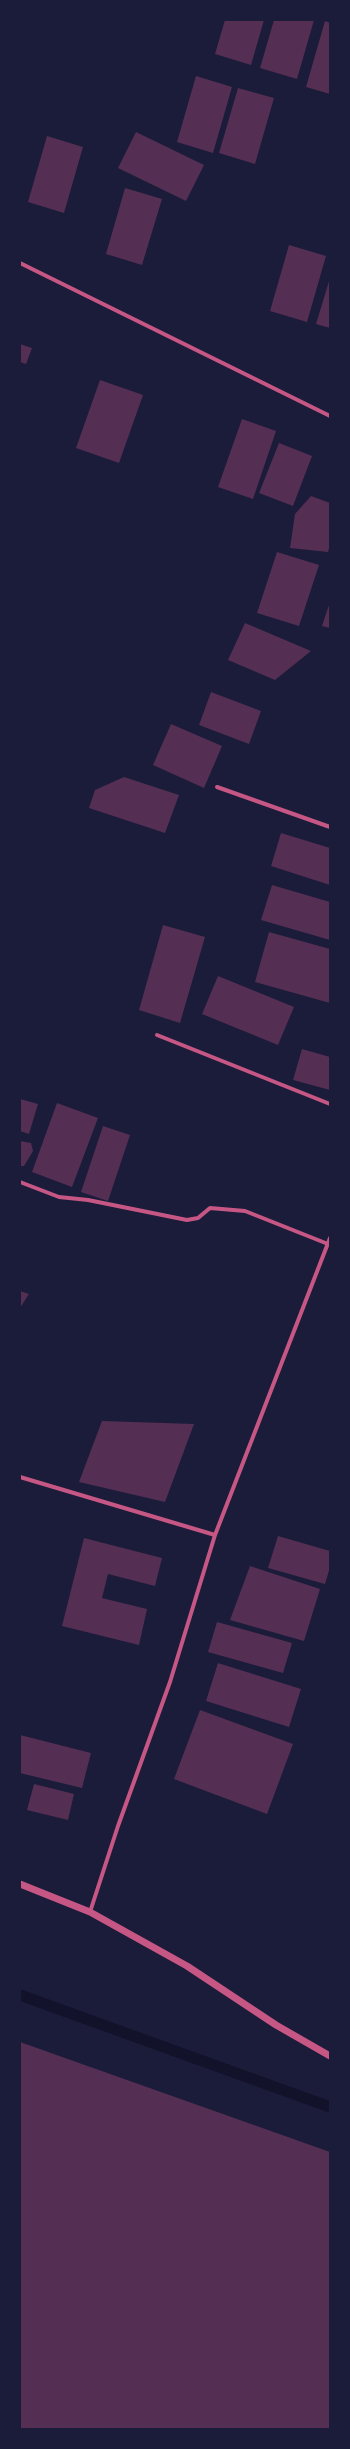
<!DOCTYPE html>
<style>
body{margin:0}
#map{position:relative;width:350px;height:2449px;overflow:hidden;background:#1b1b3a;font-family:"Crimson Pro",serif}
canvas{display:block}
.frame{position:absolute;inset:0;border:21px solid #1b1b3a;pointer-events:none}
</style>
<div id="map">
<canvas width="350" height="2449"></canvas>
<div class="frame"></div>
</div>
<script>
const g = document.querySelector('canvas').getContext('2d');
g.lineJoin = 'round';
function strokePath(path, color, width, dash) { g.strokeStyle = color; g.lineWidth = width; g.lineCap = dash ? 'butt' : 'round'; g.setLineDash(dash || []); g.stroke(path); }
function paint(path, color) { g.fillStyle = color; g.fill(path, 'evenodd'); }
strokePath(new Path2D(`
 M20 1995 330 2107`), '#12122b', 11);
paint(new Path2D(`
 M225 20H264L251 65 215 54Z
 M274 20H314L297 79 260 68Z
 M325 21 330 23V94L306 87Z
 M196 76 232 87 213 153 177 142Z
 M238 88 274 98 255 164 219 153Z
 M136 132 204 165 186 201 118 168Z
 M47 136 83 147 64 213 28 202Z
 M125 188 162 199 142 265 106 254Z
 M289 245 326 256 307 322 270 311Z
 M330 278V328L316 324Z
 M20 344 32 348 26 364 20 362Z
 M100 380 143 395 119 463 76 448Z
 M242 419 276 431 253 499 218 487Z
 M279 443 312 456 293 506 259 493Z
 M311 496 330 503V545L328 552 290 548 295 514Z
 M277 552 319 565 299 626 257 613Z
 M330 602V628L322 626Z
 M245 623 311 651 275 680 228 660Z
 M211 692 261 711 249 744 199 725Z
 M171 724 222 746 204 788 153 765Z
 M124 777 179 795 165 833 89 808 95 790Z
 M281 833 330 848V885L271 866Z
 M272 885 330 902V940L261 920Z
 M163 925 205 937 180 1023 139 1010Z
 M269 932 330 949V1003L255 982Z
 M218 976 294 1007 278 1045 202 1014Z
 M302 1049 330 1057V1090L293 1080Z
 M20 1099 38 1104 29 1134 20 1131Z
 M57 1103 98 1118 72 1187 32 1172Z
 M103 1126 130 1135 108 1201 81 1192Z
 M20 1141 31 1143 33 1151 24 1166H20Z
 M20 1291 29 1294 20 1308Z
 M102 1421 194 1424 165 1502 79 1482Z
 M278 1536 330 1551V1567L325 1584 268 1568Z
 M84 1538 162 1558 155 1586 108 1574 102 1598 147 1609 139 1645 62 1626Z
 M250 1566 320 1589 304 1641 230 1620Z
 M217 1622 292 1643 283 1673 208 1652Z
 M218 1663 301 1689 289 1727 206 1701Z
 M200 1710 293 1744 267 1814 174 1779Z
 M20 1735 91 1753 82 1788 20 1773Z
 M34 1784 74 1794 68 1820 27 1810Z
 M20 2042 330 2152V2429H20Z`), '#542f53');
strokePath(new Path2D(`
 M20 263 330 416
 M217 787 330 827
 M157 1035 330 1104
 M20 1182 59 1197 88 1200 187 1220 198 1218 210 1208 245 1211 328 1244
 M20 1477 215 1535
 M90 1912 118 1826 170 1682 215 1535 330 1238`), '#c65784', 4);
strokePath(new Path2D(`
 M20 1884 90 1912 187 1966 276 2025 330 2056`), '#c65784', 7);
</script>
